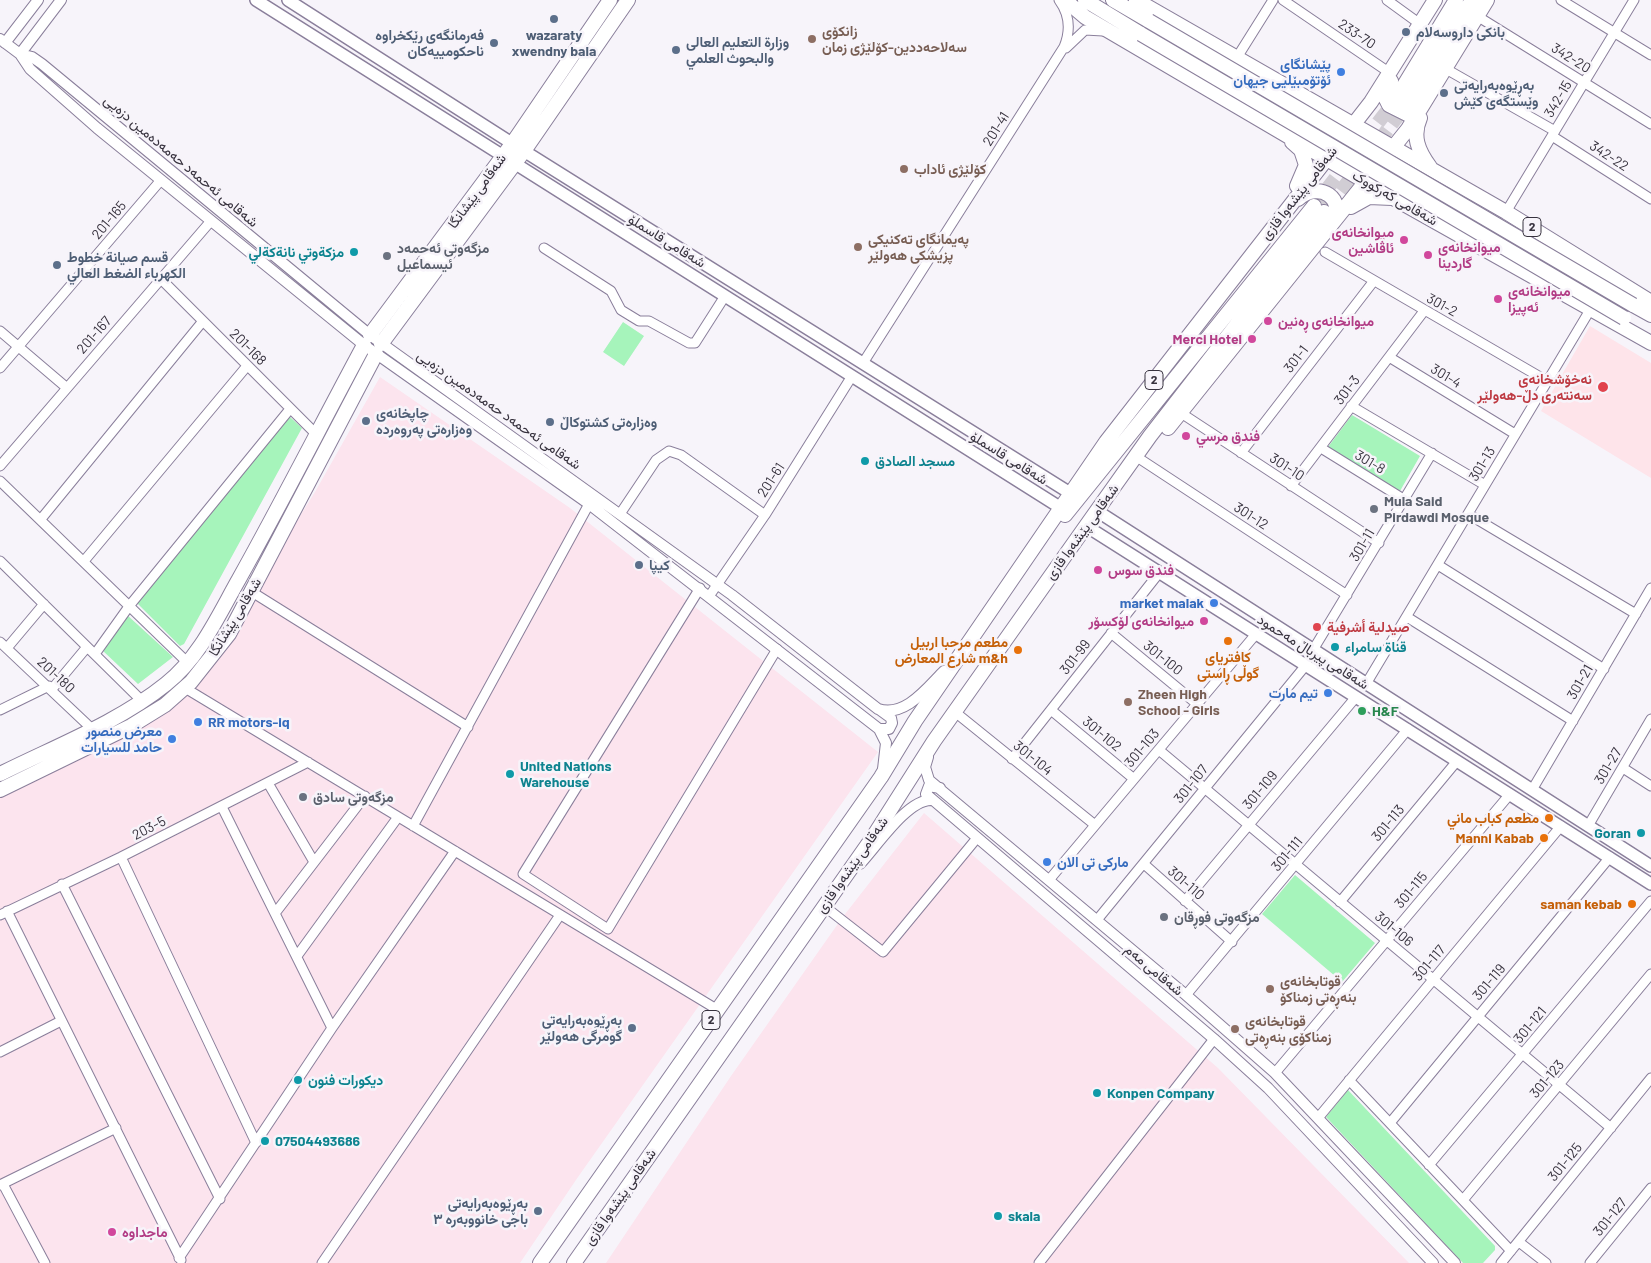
<!DOCTYPE html>
<meta charset="utf-8">
<style>
body{margin:0}
canvas{display:block;background:#f7f4fa}
</style>
<canvas width="1651" height="1263"></canvas>
<script>
const g = document.querySelector('canvas').getContext('2d');
g.lineJoin = 'round';
function paint(path, color) { g.fillStyle = color; g.fill(path, 'evenodd'); }
function strokePath(path, color, width, dash) { g.strokeStyle = color; g.lineWidth = width; g.lineCap = dash ? 'butt' : 'round'; g.setLineDash(dash || []); g.stroke(path); }
function label(font, color, halo, rows, align = 'center') {
  g.font = font + ' Barlow,Vazirmatn,sans-serif'; g.lineWidth = 5; g.setLineDash([]); g.textBaseline = 'middle'; g.strokeStyle = halo; g.fillStyle = color; for (const [text, x, y, turn = 0] of rows) {
    g.save(); g.translate(x, y); g.rotate((+turn || 0) * Math.PI / 180); g.textAlign = isNaN(turn) ? turn : align; if (halo) g.strokeText(text, 0, 0); g.fillText(text, 0, 0); g.restore();
  }
}
paint(new Path2D(`
 M380 377 570 508 878 752 578 1177 520 1263H0V796L167 704 212 657 315 492Z
 M924 813 1218 1068 1409 1263H606L731 1076 842 918Z`), '#fce4ee');
paint(new Path2D(`
 M1590 326 1651 363V478L1541 411Z`), '#fee4ea');
paint(new Path2D(`
 M623 322 644 336 624 366 603 352Z
 M1352 415 1420 456 1400 491 1328 447Z
 M290 417 302 428 184 644 180 646 135 601Z
 M126 614 173 657 138 684 102 650Z
 M1295 875 1375 943 1342 982 1262 914Z
 M1348 1090 1495 1246V1250L1483 1263H1463L1326 1117Z`), '#a6f4bb');
strokePath(new Path2D(`
 M1314 206 1397 98
 M1328 208 1407 104`), '#d1cdd4', 14, [14, 7]);
const minor = new Path2D(`
 M1283 0 1390 73
 M1387 0 1420 24
 M1561 0 1651 55
 M1477 16 1651 124
 M1066 48 1085 30 1103 31
 M1236 59 1273 0
 M1446 69 1555 131
 M1552 136 1651 199
 M1506 212 1634 0
 M544 248 611 291 621 310 639 321H649L689 343H695L725 296
 M1325 252 1547 381
 M161 279 317 435
 M0 331 67 388
 M1389 357 1515 434
 M863 363 1064 47C1071 30 1070 15 1059 0
 M0 368 161 180
 M1351 406 1485 485
 M1181 413 1379 543
 M1321 448 1405 500
 M1241 453 1373 282
 M1140 459 1347 595
 M0 466 210 222
 M0 481 188 663
 M1291 486 1424 311
 M620 514 656 460 669 451 681 455 765 515
 M1468 514 1636 614
 M41 519 203 321
 M0 561 142 701
 M84 561 247 366
 M1438 565 1604 669
 M700 588 523 874 608 929 777 649
 M252 592 468 727
 M710 595 765 515 852 376
 M1407 617 1573 721
 M1111 633 1197 704
 M0 642 91 728
 M7 648 44 604
 M1313 650 1432 453
 M95 654 130 605 290 409
 M1366 684 1590 310
 M185 688 718 1010
 M52 689 87 647
 M0 710 49 686
 M1051 710 1134 779
 M955 712 1095 825
 M1159 750 1611 1128
 M1012 759 1159 573
 M1623 768 1651 786
 M268 783 314 862
 M1532 790 1651 588
 M222 807 332 1028
 M413 826 589 504
 M1588 826 1651 719
 M121 857 256 1143
 M1144 864 1232 942
 M1049 880 1256 634
 M62 884 220 1199
 M1185 901 1356 697
 M1340 902 1457 761
 M824 906 883 952 977 838
 M7 911 181 1260
 M276 912 365 796
 M0 915 121 857 308 762
 M1097 920 1306 665
 M297 956 398 817
 M1186 995 1408 729
 M0 1052 61 1021
 M1275 1073 1510 794
 M1349 1080 1511 1251
 M1318 1118 1561 826
 M1390 1123 1610 857
 M1429 1165 1651 901
 M3 1184 45 1263
 M0 1185 116 1128
 M1463 1200 1651 974
 M1519 1242 1546 1263
 M179 1258 332 1028 455 851
 M322 1263 560 915
 M1039 1263 1214 1039
 M1501 1263 1651 1078
 M1590 1263 1651 1188`);
const tertiary = new Path2D(`
 M0 39 20 54 30 69 97 128 364 345 589 504 879 729 886 743 883 769
 M5 43 38 0
 M20 54 32 57 42 64 370 335 732 595 878 709C905 718 927 688 944 671
 M20 54 61 0
 M879 729H889L892 723 891 718 880 710
 M928 757 925 767 929 780 1186 995 1275 1073 1455 1263
 M940 788 929 786 926 794 1214 1039 1268 1088 1433 1263
 M860 864C877 846 907 800 931 800`);
const secondary = new Path2D(`
 M256 0 1061 508
 M288 0 524 151 1070 493
 M1097 511 1651 866
 M1086 526 1651 884`);
const primary = new Path2D(`
 M370 335 512 144 610 0
 M381 344 524 151 628 0
 M0 774C54 747 119 722 166 684 200 657 218 616 239 579 282 502 322 423 364 345
 M0 790 131 726 165 705 191 682 229 634 376 354`);
const trunk = new Path2D(`
 M1065 0 1085 17 1395 199 1651 343
 M1085 0 1141 34
 M1113 0 1149 21
 M1136 0 1506 212 1651 302
 M1391 81 1384 95 1389 105 1409 115 1414 113 1420 106
 M1397 97 1456 0
 M1407 104 1472 0
 M1420 118C1412 136 1418 151 1430 167
 M1292 142 1301 150 1306 165 1297 186
 M1298 199C1319 180 1348 199 1331 223
 M1351 207 1369 197 1392 198
 M1633 305 1651 315
 M1168 428 1408 129 1487 0
 M1065 515 1314 206
 M540 1263 881 777 915 721 1106 442 1371 102 1435 0
 M574 1263 873 837 934 741 1086 526 1150 436 1324 212`);
strokePath(minor, '#8a7f9b', 11);
strokePath(tertiary, '#8a7f9b', 12);
strokePath(secondary, '#8a7f9b', 14);
strokePath(primary, '#8a7f9b', 16);
strokePath(trunk, '#8a7f9b', 16);
strokePath(minor, '#fff', 9);
strokePath(tertiary, '#fff', 10);
strokePath(secondary, '#fff', 11);
strokePath(primary, '#fff', 14);
strokePath(trunk, '#fff', 14);
const trunkBridge = new Path2D(`
 M1149 21 1633 305
 M1141 34 1624 318`);
strokePath(trunkBridge, '#8a7f9b', 16, []);
strokePath(trunkBridge, '#fff', 14);
for (const [x, y, r, color] of [
 [554,19,5,"#5c6f8a"],
 [1406,32,5,"#5c6f8a"],
 [812,39,5,"#8d6e63"],
 [494,43,5,"#5c6f8a"],
 [676,50,5,"#5c6f8a"],
 [1341,72,5,"#3f7fe0"],
 [1444,93,5,"#5c6f8a"],
 [904,169,5,"#8d6e63"],
 [1404,240,5,"#d1479c"],
 [858,247,5,"#8d6e63"],
 [354,252,5,"#0f9aa8"],
 [1428,255,5,"#d1479c"],
 [387,256,5,"#6b7280"],
 [57,265,5,"#5c6f8a"],
 [1498,299,5,"#d1479c"],
 [1268,321,5,"#d1479c"],
 [1252,339,5,"#d1479c"],
 [1603,387,6,"#e0444e"],
 [366,421,5,"#5c6f8a"],
 [550,422,5,"#5c6f8a"],
 [1186,436,5,"#d1479c"],
 [865,461,5,"#0f9aa8"],
 [1374,509,5,"#6b7280"],
 [639,565,5,"#5c6f8a"],
 [1098,570,5,"#d1479c"],
 [1214,603,5,"#3f7fe0"],
 [1204,621,5,"#d1479c"],
 [1317,627,5,"#e0444e"],
 [1228,641,5,"#e8710a"],
 [1335,647,5,"#0f9aa8"],
 [1018,650,5,"#e8710a"],
 [1328,693,5,"#3f7fe0"],
 [1128,702,5,"#8d6e63"],
 [1362,711,5,"#2e9e5b"],
 [198,722,5,"#3f7fe0"],
 [172,739,5,"#3f7fe0"],
 [510,774,5,"#0f9aa8"],
 [303,797,5,"#6b7280"],
 [1549,818,5,"#e8710a"],
 [1641,833,5,"#0f9aa8"],
 [1544,838,5,"#e8710a"],
 [1047,862,5,"#3f7fe0"],
 [1632,904,5,"#e8710a"],
 [1164,917,5,"#6b7280"],
 [1270,989,5,"#8d6e63"],
 [632,1028,5,"#5c6f8a"],
 [1235,1029,5,"#8d6e63"],
 [298,1080,5,"#0f9aa8"],
 [1097,1093,5,"#0f9aa8"],
 [265,1141,5,"#0f9aa8"],
 [538,1211,5,"#5c6f8a"],
 [998,1216,5,"#0f9aa8"],
 [112,1232,5,"#d1479c"]
]) { const dot = new Path2D(); dot.arc(x, y, r, 0, 2 * Math.PI); g.fillStyle = color; g.fill(dot); strokePath(dot, '#f7f4fa', 2); }
for (const [x, y, w] of [
 [1532,227,18],
 [1154,380,18],
 [711,1020,18]
]) { const box = new Path2D(); box.roundRect(x - w / 2, y - 9.5, w, 19, 4); g.fillStyle = '#f7f4fa'; g.fill(box); strokePath(box, '#37323e', 1); }
label('bold 12px', '#37323e', null, [
 ["2",1532,227],
 ["2",1154,380],
 ["2",711,1020]
]);
label('bold 14px', '#785e54', '#f7f4fa', [
 ["زانکۆی",822,31],
 ["سەلاحەددین-کۆلێژی زمان",822,47],
 ["کۆلێژی ئاداب",914,169],
 ["پەیمانگای تەکنیکی",868,239],
 ["پزیشکی هەولێر",868,255],
 ["Zheen High",1138,694],
 ["School - Girls",1138,710],
 ["قوتابخانەی",1280,981],
 ["بنەڕەتی زمناکۆ",1280,997],
 ["قوتابخانەی",1245,1021],
 ["زمناكۆی بنەڕەتی",1245,1037]
], 'left');
label('bold 14px', '#4e5e75', '#f7f4fa', [
 ["بانکی داروسەلام",1416,32],
 ["فەرمانگەی ڕێکخراوە",484,35,"right"],
 ["ناحکومییەکان",484,51,"right"],
 ["wazaraty",554,35,"center"],
 ["xwendny bala",554,51,"center"],
 ["وزارة التعليم العالى",686,42],
 ["والبحوث العلمي",686,58],
 ["بەڕێوەبەرایەتی",1454,85],
 ["وێستگەی کێش",1454,101],
 ["قسم صيانة خطوط",67,257],
 ["الكهرباء الضغط العالي",67,273],
 ["چاپخانەی",376,413],
 ["وەزارەتی پەروەردە",376,429],
 ["وەزارەتی کشتوکاڵ",560,422],
 ["كيپا",649,565],
 ["بەڕێوەبەرایەتی",622,1020,"right"],
 ["گومرگی هەولێر",622,1036,"right"],
 ["بەڕێوەبەرایەتی",528,1203,"right"],
 ["باجی خانووبەرە ٣",528,1219,"right"]
], 'left');
label('14px', '#37323e', '#f7f4fa', [
 ["233-70",1357,34,34],
 ["342-20",1571,58,32],
 ["342-15",1558,99,-59],
 ["201-41",996,129,-58],
 ["342-22",1609,156,33],
 ["شەقامی ئەحمەد حەمەدەمین دزەیی",181,161,40],
 ["شەقامی پێشانگا",477,191,-54],
 ["شەقامی پێشەوا قازی",1299,193,-52],
 ["شەقامی کەرکووک",1395,198,30],
 ["201-165",109,220,-50],
 ["شەقامی قاسملۆ",667,241,32],
 ["301-2",1442,305,29],
 ["201-167",94,335,-49],
 ["201-168",248,347,45],
 ["301-1",1296,359,-52],
 ["301-4",1446,376,31],
 ["301-3",1347,390,-53],
 ["شەقامی ئەحمەد حەمەدەمین دزەیی",499,410,35],
 ["شەقامی قاسملۆ",1009,458,32],
 ["301-8",1370,462,31],
 ["301-13",1482,464,-59],
 ["301-10",1287,467,33],
 ["201-61",771,480,-57],
 ["301-12",1251,516,33],
 ["شەقامی پێشەوا قازی",1082,532,-54],
 ["301-11",1362,545,-59],
 ["شەقامی پێشانگا",235,617,-59],
 ["شەقامی پیرباڵ مەحمود",1313,652,32],
 ["301-99",1075,657,-52],
 ["301-100",1163,658,39],
 ["201-180",56,675,43],
 ["301-21",1580,682,-60],
 ["301-102",1102,734,40],
 ["301-103",1142,748,-50],
 ["301-104",1033,758,39],
 ["301-27",1608,766,-59],
 ["301-107",1191,784,-51],
 ["301-109",1260,790,-50],
 ["301-113",1388,823,-50],
 ["203-5",149,828,-27],
 ["301-111",1287,854,-50],
 ["شەقامی پێشەوا قازی",852,865,-55],
 ["301-110",1186,883,41],
 ["301-115",1411,890,-50],
 ["301-106",1394,929,40],
 ["301-117",1429,963,-50],
 ["شەقامی مەم",1154,970,40],
 ["301-119",1489,982,-50],
 ["301-121",1530,1025,-50],
 ["301-123",1547,1079,-50],
 ["301-125",1565,1162,-51],
 ["شەقامی پێشەوا قازی",620,1197,-55],
 ["301-127",1610,1217,-51]
]);
label('bold 14px', '#366cbe', '#f7f4fa', [
 ["پێشانگای",1331,64],
 ["ئۆتۆمبێلیی جیھان",1331,80],
 ["market malak",1204,603],
 ["تیم مارت",1318,693],
 ["RR motors-iq",208,722,"left"],
 ["معرض منصور",162,731],
 ["حامد للسيارات",162,747],
 ["مارکی تی الان",1057,862,"left"]
], 'right');
label('bold 14px', '#b23c85', '#f7f4fa', [
 ["میوانخانەی",1394,232,"right"],
 ["ئاڤاشین",1394,248,"right"],
 ["میوانخانەی",1438,247],
 ["گاردینا",1438,263],
 ["میوانخانەی",1508,291],
 ["ئەپیزا",1508,307],
 ["میوانخانەی ڕەنین",1278,321],
 ["Merci Hotel",1242,339,"right"],
 ["فندق مرسي",1196,436],
 ["فندق سوس",1108,570],
 ["میوانخانەی لۆکسۆر",1194,621,"right"],
 ["ماجداوە",122,1232]
], 'left');
label('bold 14px', '#5b616d', '#f7f4fa', [
 ["مزگەوتی ئەحمەد",397,248],
 ["ئیسماعیل",397,264],
 ["Mula Said",1384,501],
 ["Pirdawdi Mosque",1384,517],
 ["مزگەوتی سادق",313,797],
 ["مزگەوتی فوڕقان",1174,917]
], 'left');
label('bold 14px', '#0d838f', '#f7f4fa', [
 ["مزكةوتي نانةكةلي",344,252,"right"],
 ["مسجد الصادق",875,461],
 ["قناة سامراء",1345,647],
 ["United Nations",520,766],
 ["Warehouse",520,782],
 ["Goran",1631,833,"right"],
 ["ديكورات فنون",308,1080],
 ["Konpen Company",1107,1093],
 ["07504493686",275,1141],
 ["skala",1008,1216]
], 'left');
label('bold 14px', '#be3a42', '#f7f4fa', [
 ["نەخۆشخانەی",1592,379],
 ["سەنتەری دڵ-هەولێر",1592,395],
 ["صيدلية أشرفية",1327,627,"left"]
], 'right');
label('bold 14px', '#c56008', '#f7f4fa', [
 ["مطعم مرحبا اربيل",1008,642],
 ["شارع المعارض m&h",1008,658],
 ["کافتریای",1228,657,"center"],
 ["گوڵی ڕاستی",1228,673,"center"],
 ["مطعم كباب ماني",1539,818],
 ["Manni Kabab",1534,838],
 ["saman kebab",1622,904]
], 'right');
label('bold 14px', '#27864d', '#f7f4fa', [
 ["H&F",1372,711]
], 'left');
</script>
